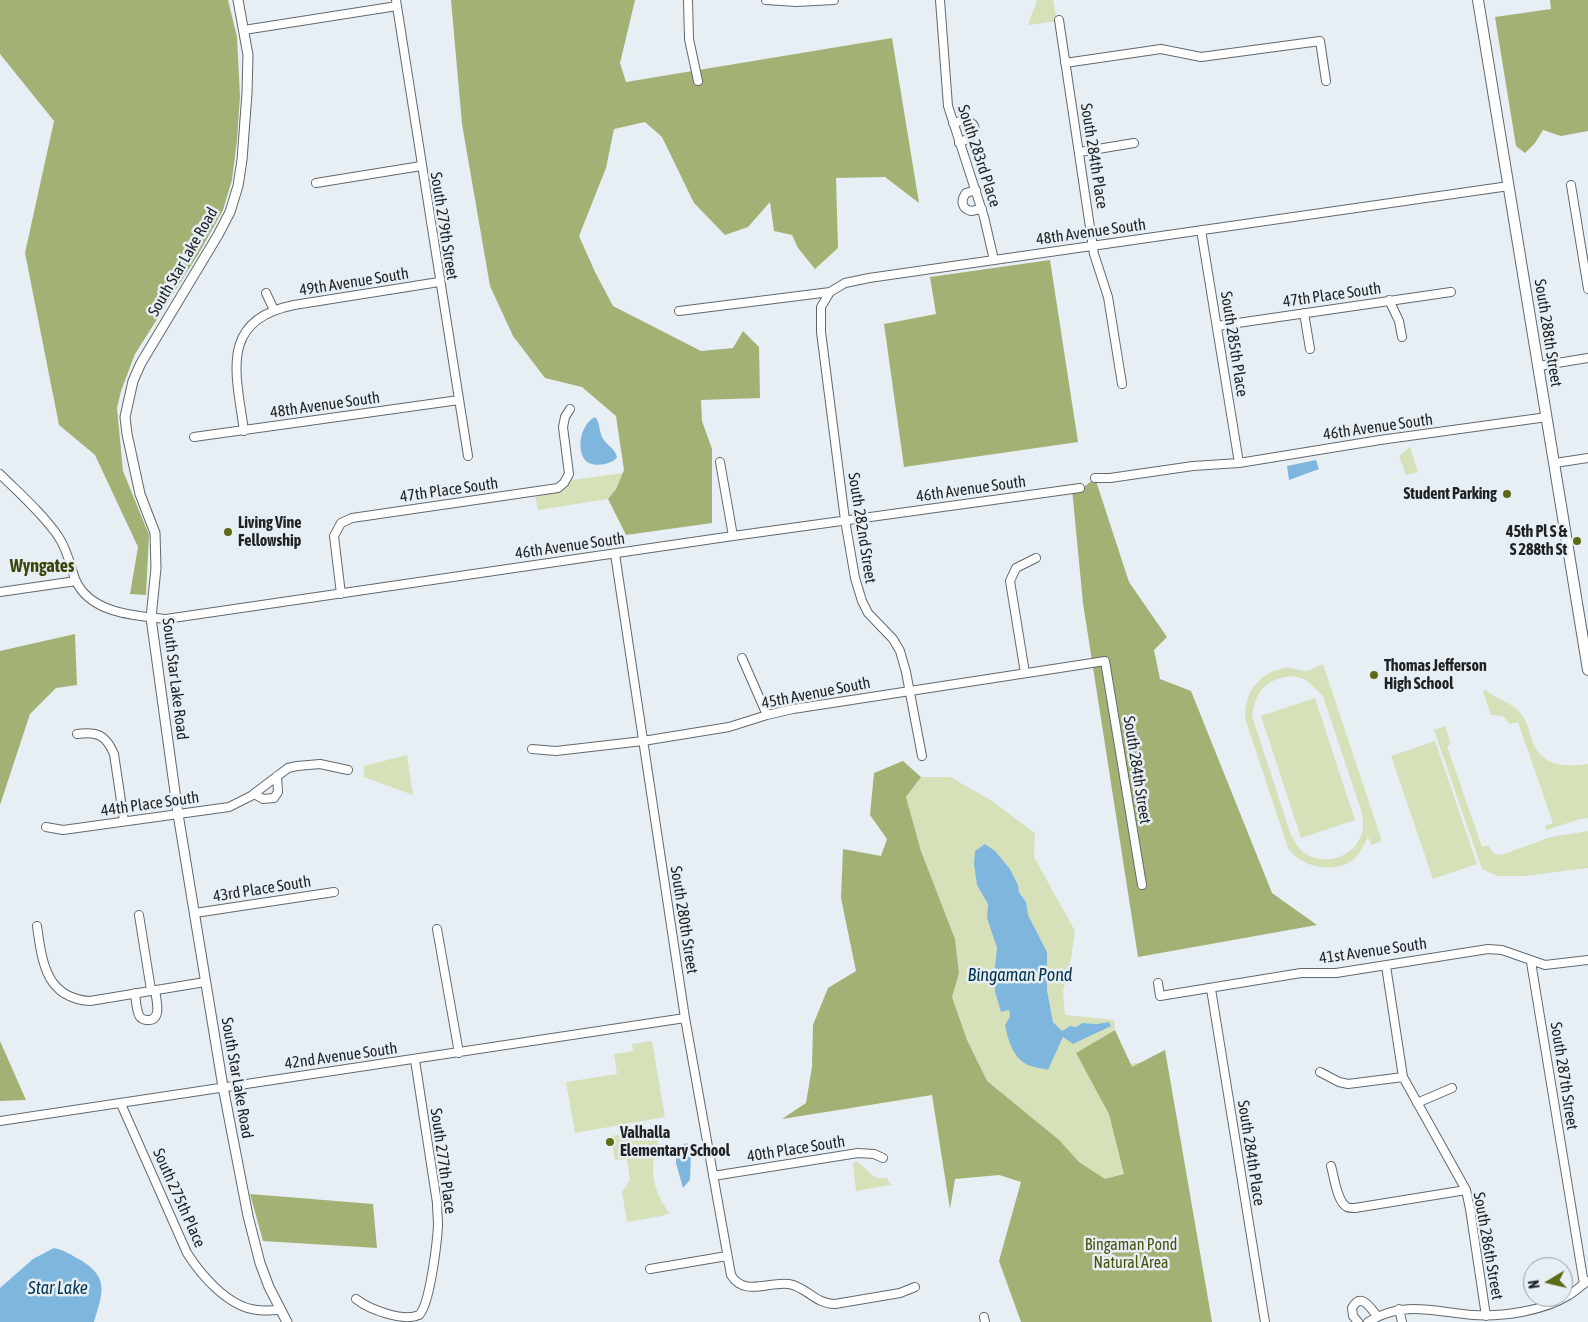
<!DOCTYPE html>
<style>
body{margin:0}
#map{position:relative;width:1588px;height:1322px;overflow:hidden;background:#e7eff5;font-family:"Asap Condensed",sans-serif}
canvas{display:block}
.north{position:absolute;left:1523px;top:1257px;width:50px;height:50px;box-sizing:border-box;background:#e7eff5;border:1px solid #979da1;border-radius:50%;rotate:261deg;font-size:14px;font-weight:700;line-height:20px;text-align:center;color:#1f2224}
.north::after{content:'';display:block;margin:auto;width:18px;height:22px;background:#5c6a13;clip-path:polygon(50% 0,100% 100%,50% 72%,0 100%)}
</style>
<div id="map">
<canvas width="1588" height="1322"></canvas>
<div class="north">N</div>
</div>
<script>
const g = document.querySelector('canvas').getContext('2d');
g.lineJoin = 'round';
function paint(path, color) { g.fillStyle = color; g.fill(path, 'evenodd'); }
function strokePath(path, color, width, dash) { g.strokeStyle = color; g.lineWidth = width; g.lineCap = dash ? 'butt' : 'round'; g.setLineDash(dash || []); g.stroke(path); }
function label(font, color, halo, rows, align = 'center') {
  g.font = font + ' "Asap Condensed",sans-serif'; g.lineWidth = 5; g.setLineDash([]); g.textBaseline = 'middle'; g.strokeStyle = halo; g.fillStyle = color; for (const [text, x, y, turn = 0] of rows) {
    g.save(); g.translate(x, y); g.rotate((+turn || 0) * Math.PI / 180); g.textAlign = isNaN(turn) ? turn : align; if (halo) g.strokeText(text, 0, 0); g.fillText(text, 0, 0); g.restore();
  }
}
paint(new Path2D(`
 M1037 0H1053L1057 21 1028 25Z
 M1410 447 1418 472 1406 475 1399 456Z
 M623 473 616 489 608 499 538 510 535 495 560 491 571 480Z
 M1323 664 1382 841 1371 845 1368 837C1364 845 1360 854 1353 860 1333 874 1302 868 1288 848L1245 718C1244 693 1259 672 1285 668 1292 667 1297 670 1304 671 1310 671 1318 666 1323 664ZM1294 676 1306 680 1323 696 1362 813C1363 821 1364 829 1361 836 1352 859 1321 867 1302 851 1297 847 1294 840 1291 835L1252 716C1256 690 1267 678 1294 676Z
 M1485 690C1495 698 1511 703 1518 710 1528 720 1529 733 1534 745 1544 767 1568 767 1588 764V818L1577 820 1546 830 1545 826 1553 823 1518 722 1510 724 1503 716 1491 715 1483 691Z
 M1315 698 1355 820 1301 838 1261 716Z
 M1445 726 1451 744 1447 746 1482 847 1488 845 1493 853 1501 855 1551 837 1588 831V868L1525 876H1497L1482 869 1434 730Z
 M1435 741 1477 864 1433 879 1391 756Z
 M407 755 413 795 364 777V766Z
 M921 777H950L989 799 1035 833 1034 857 1075 931 1071 959 1063 992 1065 1015 1114 1020 1115 1030 1076 1053 1085 1070 1166 1059 1212 1322 1108 1179 1105 1180 1079 1162 1072 1155 953 1173 919 986 959 973 955 939 921 851 906 797ZM995 851 1010 869 1018 885 1019 892 1026 902 1028 915 1047 952V990L1053 1022 1062 1031 1070 1026 1076 1027 1082 1023 1097 1024 1109 1022 1111 1025 1073 1044 1063 1037 1048 1069 1010 1017 1009 1010 1001 1012 995 992 994 974 997 948 987 918Z
 M652 1041 665 1117 575 1133 566 1082 617 1074 614 1054 633 1051 632 1044Z
 M664 1127C649 1161 648 1182 669 1213L662 1216 627 1222 622 1192 630 1180 627 1159 615 1160 611 1136Z
 M855 1161C868 1167 869 1180 887 1178L891 1185 856 1191 853 1165Z`), '#d7e1b9');
paint(new Path2D(`
 M0 0H228L237 37 240 96 237 140 232 180 223 210 199 253 135 354 121 391 117 408 123 471 149 535 146 595 130 594 138 547 95 455 59 425 25 253 54 121 0 54Z
 M451 0H635L620 63 626 82 892 38 919 203 885 177 836 178 838 248 815 269 798 248 792 235 774 231 770 202 748 227 725 235 694 203 662 137 645 122 614 129 606 168 579 236 595 272 613 306 701 351 733 348 743 331 759 347 760 398 701 400 702 421 712 449V523L626 535 608 499 616 489 624 470 616 416 582 387 545 378 513 336 490 286 462 124Z
 M1550 0H1588V131L1561 136 1543 130 1535 143 1525 153 1516 146 1495 17 1551 9Z
 M1050 260 1078 442 904 467 884 324 936 314 930 277Z
 M1095 478 1129 582 1167 637 1154 650 1160 679 1191 691 1272 893 1317 925 1138 957 1083 603 1072 489 1084 487Z
 M75 634 77 685 56 688 30 714 0 805V651Z
 M903 761 921 777 906 797 921 851 955 939 959 973 952 997 967 1040 987 1081 1059 1140 1079 1162 1105 1179 1124 1174 1109 1114 1076 1053 1115 1030 1132 1067 1165 1050 1212 1322H1021L999 1261 1021 1182 999 1175 955 1179 950 1209 932 1095 782 1119 806 1103 812 1067 813 1025 828 988 856 971 841 898 843 849 881 856 887 839 870 815 874 773Z
 M0 1041 26 1100 0 1101Z
 M250 1194 373 1204 377 1248 263 1241Z`), '#a3b175');
paint(new Path2D(`
 M595 417C600 422 599 430 602 437 606 445 615 448 617 457 613 465 591 468 585 460 576 448 581 424 595 417Z
 M1316 460 1319 469 1289 480 1287 466Z
 M985 844 995 851 1010 869 1018 885 1019 892 1026 902 1028 915 1047 952V990L1053 1022 1062 1031 1070 1026 1076 1027 1082 1023 1097 1024 1109 1022 1111 1026 1073 1044 1063 1037 1048 1070C1042 1068 1034 1068 1028 1065 1013 1058 1008 1040 1005 1025L1010 1017 1009 1010 1001 1012 995 992 994 974 997 948 987 918 988 904 977 885 974 864 975 851Z
 M687 1143 691 1152 690 1180 683 1188 676 1163V1156L680 1146Z
 M54 1248C65 1250 73 1256 82 1261 110 1278 102 1295 94 1322H0V1288L33 1259Z`), '#7eb6de');
const minor = new Path2D(`
 M396 0 468 456
 M688 0 689 39 698 81
 M766 0 796 2 834 0
 M940 0 948 106 984 217 994 260
 M1059 20 1094 254 1108 297 1122 384
 M244 30 397 6
 M1065 63 1161 49 1201 57 1320 41 1326 81
 M953 123 965 120C984 126 971 138 959 143
 M1080 152 1134 143
 M316 183 421 166
 M1571 185 1588 289
 M976 190 966 193C960 201 962 209 971 211L982 209
 M1201 230 1239 463
 M830 292 821 307V332L845 520 855 578 862 601 868 613 893 639 900 651 906 672 922 756
 M266 293 274 310
 M1389 300 1399 321 1402 337
 M679 311 830 292 845 283 869 278 1509 186
 M1304 313 1310 349
 M1217 326 1451 292
 M1539 366 1588 358
 M244 431C236 373 219 320 294 305L439 282
 M194 437 459 400
 M720 462 733 536
 M1555 463 1588 458
 M0 474C20 494 42 513 58 536 67 549 70 564 75 579 89 613 134 616 166 619L733 536 1080 488
 M1095 478H1110L1193 466 1239 463 1380 440 1547 417
 M615 554 685 1018 731 1275C744 1297 769 1281 789 1284 807 1287 815 1304 835 1304L900 1293 915 1287
 M0 592 76 581
 M341 594 334 536 341 523 352 518 558 488 564 483 569 474 563 427 565 417 570 409
 M742 658 767 715
 M1025 673 1010 581 1016 568 1036 558
 M77 734C97 731 106 735 114 754L124 821
 M532 749 556 751 643 741 729 727 767 715 793 709 1105 661 1142 885
 M254 794 263 799 274 798 278 792 277 776
 M46 827 63 830 229 807 251 796 288 768 297 766 320 764 348 770
 M195 913 334 892
 M139 915 151 990
 M37 926C42 962 46 998 90 1001L205 982
 M437 929 459 1053
 M1531 962 1584 1284
 M1386 966 1403 1077 1466 1190 1470 1209 1486 1316
 M1158 983 1160 996 1301 973H1336L1488 949 1502 950 1545 965 1588 960
 M1211 989 1265 1322
 M135 993C136 1000 136 1011 140 1017 142 1019 144 1020 147 1020 163 1021 156 999 155 990
 M1320 1072 1339 1082 1348 1084 1403 1077
 M1417 1103 1452 1088
 M121 1104 187 1253C201 1275 228 1307 257 1310 264 1311 272 1310 280 1310
 M0 1121 685 1018
 M1331 1166C1334 1176 1337 1202 1347 1207 1349 1208 1352 1208 1355 1208L1466 1190
 M713 1176 858 1153 874 1154 883 1158
 M650 1269 727 1256
 M356 1299C370 1310 404 1322 419 1315 430 1305 437 1242 438 1226 438 1218 437 1210 437 1203L415 1060
 M1399 1309 1402 1322
 M984 1317 985 1322
 M1358 1322 1353 1316 1352 1308C1361 1292 1370 1307 1377 1316
 M1368 1322C1403 1300 1435 1312 1473 1315 1502 1317 1544 1311 1569 1295 1576 1291 1581 1286 1587 1281`);
const tertiary = new Path2D(`
 M238 0 248 55 247 93 242 160 238 186 230 212 218 235 141 363 133 381 125 417 127 434 140 494 155 533 156 568 151 618 178 814 223 1087 248 1216 260 1263 269 1287 287 1322`);
const secondary = new Path2D(`
 M1478 0 1588 670`);
strokePath(minor, '#62696e', 10);
strokePath(tertiary, '#62696e', 11);
strokePath(secondary, '#62696e', 12);
strokePath(minor, '#fff', 8);
strokePath(tertiary, '#fff', 9);
strokePath(secondary, '#fff', 10);
for (const [x, y, r, color] of [
 [1507,494,5,"#5c6a13"],
 [228,532,5,"#5c6a13"],
 [1577,541,5,"#5c6a13"],
 [1374,675,5,"#5c6a13"],
 [610,1142,5,"#5c6a13"]
]) { const dot = new Path2D(); dot.arc(x, y, r, 0, 2 * Math.PI); g.fillStyle = color; g.fill(dot); strokePath(dot, '#e7eff5', 2); }
label('16px', '#1f2224', '#e7eff5', [
 ["South 283rd Place",979,156,72],
 ["South 284th Place",1094,156,81],
 ["South 279th Street",444,226,81],
 ["48th Avenue South",1091,232,-8],
 ["South Star Lake Road",183,262,-60],
 ["49th Avenue South",354,282,-9],
 ["47th Place South",1332,295,-8],
 ["South 288th Street",1548,333,81],
 ["South 285th Place",1234,344,81],
 ["48th Avenue South",325,405,-8],
 ["46th Avenue South",1378,427,-8],
 ["46th Avenue South",971,489,-8],
 ["47th Place South",449,490,-8],
 ["South 282nd Street",862,528,81],
 ["46th Avenue South",570,546,-8],
 ["South Star Lake Road",175,679,83],
 ["45th Avenue South",816,693,-11],
 ["South 284th Street",1137,770,81],
 ["44th Place South",150,804,-8],
 ["43rd Place South",262,889,-9],
 ["South 280th Street",684,920,81],
 ["41st Avenue South",1373,951,-8],
 ["42nd Avenue South",341,1056,-8],
 ["South 287th Street",1564,1076,81],
 ["South Star Lake Road",237,1078,80],
 ["40th Place South",796,1149,-9],
 ["South 284th Place",1251,1153,81],
 ["South 277th Place",443,1161,82],
 ["South 275th Place",179,1198,66],
 ["South 286th Street",1488,1246,80]
]);
label('bold 16px', '#1f2224', '#e7eff5', [
 ["Student Parking",1497,494,"right"],
 ["Living Vine",238,523],
 ["Fellowship",238,541],
 ["45th Pl S &",1567,532,"right"],
 ["S 288th St",1567,550,"right"],
 ["Thomas Jefferson",1384,666],
 ["High School",1384,684],
 ["Valhalla",620,1133],
 ["Elementary School",620,1151]
], 'left');
label('16px', '#47520d', '#e7eff5', [
 ["Bingaman Pond",1131,1245],
 ["Natural Area",1131,1263]
]);
label('bold 18px', '#3c450a', '#e7eff5', [
 ["Wyngates",42,566]
]);
label('italic 18px', '#02324c', '#e7eff5', [
 ["Bingaman Pond",1020,975],
 ["Star Lake",58,1288]
]);
</script>
